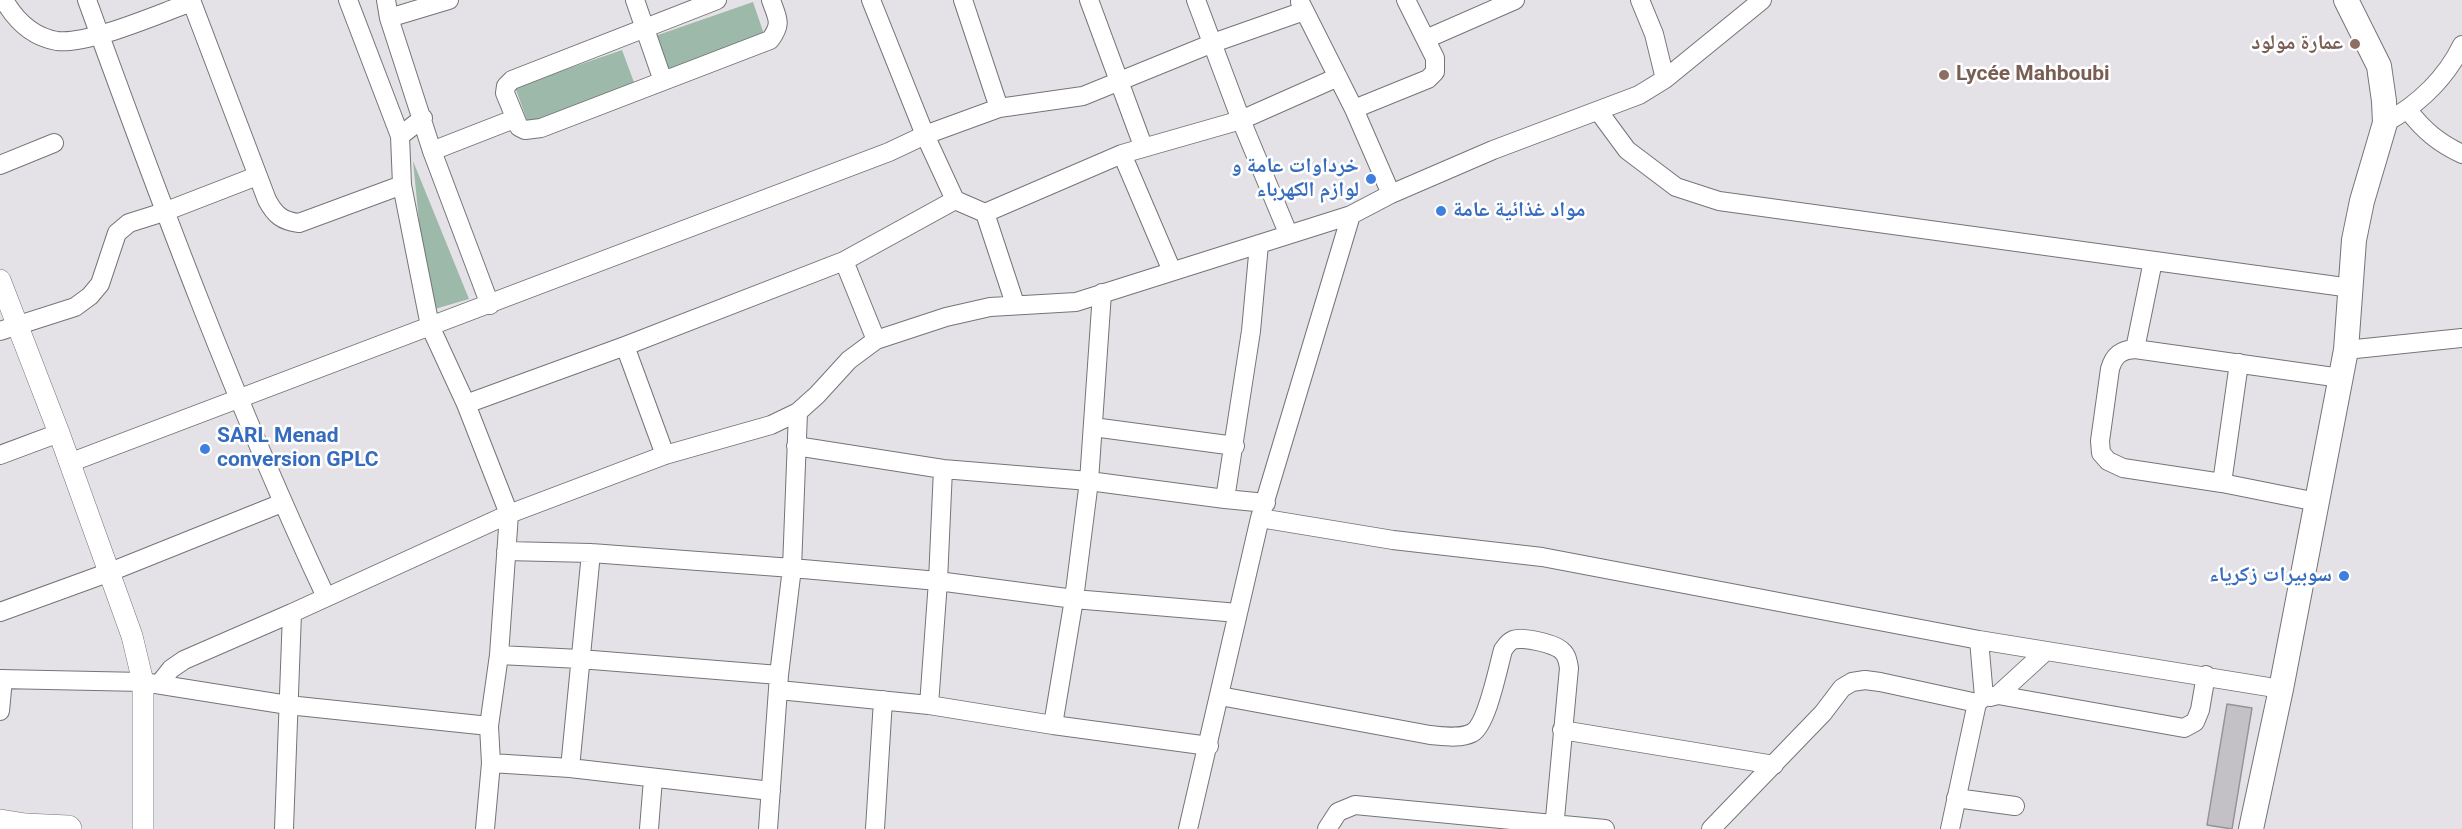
<!DOCTYPE html>
<meta charset="utf-8">
<style>
body{margin:0}
canvas{display:block;background:#e4e2e7}
</style>
<canvas width="2462" height="829"></canvas>
<script>
const g = document.querySelector('canvas').getContext('2d');
g.lineJoin = 'round';
function paint(path, color) { g.fillStyle = color; g.fill(path, 'evenodd'); }
function strokePath(path, color, width, dash) { g.strokeStyle = color; g.lineWidth = width; g.lineCap = dash ? 'butt' : 'round'; g.setLineDash(dash || []); g.stroke(path); }
function label(font, color, halo, rows, align = 'center') {
  g.font = font + ' Roboto,"Noto Naskh Arabic",sans-serif'; g.lineWidth = 5; g.setLineDash([]); g.textBaseline = 'middle'; g.strokeStyle = halo; g.fillStyle = color; for (const [text, x, y, turn = 0] of rows) {
    g.save(); g.translate(x, y); g.rotate((+turn || 0) * Math.PI / 180); g.textAlign = isNaN(turn) ? turn : align; if (halo) g.strokeText(text, 0, 0); g.fillText(text, 0, 0); g.restore();
  }
}
paint(new Path2D(`
 M753 2 765 37 668 71 655 36Z
 M622 50 635 85 528 123 515 87Z
 M413 161 469 299 428 311Z`), '#9cb9aa');
const building = new Path2D(`
 M2227 704 2252 708 2232 829 2207 825Z`);
paint(building, '#c3c1c5');
strokePath(building, '#959397', 1.5);
const minor = new Path2D(`
 M4 0C16 21 33 37 57 41 89 45 160 13 192 2
 M87 0C160 201 235 403 326 597
 M191 0 267 200C275 215 282 221 299 223L402 185
 M348 0 400 136
 M386 0 389 18 432 151 490 305
 M635 0 663 81
 M717 0 512 80 506 86 505 93 519 127 525 130 541 128 770 40C783 23 777 18 771 0
 M871 0 925 135 955 200 985 213 1122 154 1241 120 1338 77
 M963 0 999 108
 M1089 0 1143 146
 M1196 0 1241 120 1288 233
 M1640 0 1654 34 1665 79
 M1300 2 1354 109 1391 194
 M389 18 449 0
 M1426 39 1515 0
 M1354 109 1428 79 1435 72V58L1406 0
 M2408 110C2424 131 2439 143 2462 154
 M1599 112 1627 150 1676 187 1719 201 2351 288
 M423 118 400 136 402 185 430 326 466 404 509 514 499 655 489 726 491 763 485 829
 M2385 123C2419 104 2445 80 2462 45
 M432 151 514 119
 M1122 154 1172 271
 M0 165 54 143
 M985 213 1015 304
 M844 261 876 340
 M0 331 75 307 90 296 100 284 117 233 129 223 164 212 257 176
 M625 346 665 455
 M2135 349 2153 261
 M2346 350 2462 338
 M466 404 625 346 844 261 955 200
 M1093 427 1235 446
 M796 446 943 469 1089 481 1225 499 1251 331 1259 244
 M0 455 59 433
 M69 463 889 152 925 135 999 108 1083 96 1213 43 1304 11
 M2222 483 2239 363
 M1225 499 1266 503
 M2317 502 2222 483 2123 468 2108 461 2101 453 2100 441 2110 369C2114 355 2121 350 2135 349L2341 378
 M1260 518 1393 540 1542 557 1979 640 2281 689
 M506 551 591 553 792 568 938 581 1074 599 1238 613
 M0 612 110 572 282 503
 M292 613 509 514 665 455 771 425 798 412 817 395 849 360 876 340 946 317 990 307 1076 302 1351 215
 M499 655 580 659 779 675
 M0 679 143 682 288 705 489 726
 M159 684 171 669 184 660 292 613 284 829
 M779 690 929 705 1053 725 1209 746
 M1998 695 2184 728 2195 722 2200 710 2206 675
 M1220 696 1430 735C1443 736 1460 739 1472 733 1487 725 1498 668 1503 650 1506 646 1508 642 1513 640 1522 636 1556 644 1562 651 1567 655 1568 662 1569 668L1554 829
 M1990 697 1998 695 2046 651
 M929 705 938 581 943 469
 M0 711 3 679
 M1053 725 1074 599 1089 481 1102 293
 M1562 730 1774 765
 M491 763 570 768 771 791
 M570 768 591 553
 M1956 798 2015 806
 M649 829 653 779
 M768 829 779 675 792 568 798 412
 M875 829 883 700
 M1188 829 1260 518 1351 215 1391 194 1493 150 1639 95 1665 79 1762 0
 M1327 829 1338 812 1355 805 1605 829
 M1711 829 1823 713 1842 688 1852 682 1865 680 1880 682 1977 703
 M1950 829 1977 703 1984 697 1979 640`);
const tertiary = new Path2D(`
 M0 280 59 433 132 636 143 682V829`);
const secondary = new Path2D(`
 M2251 829 2281 689 2346 350 2354 240 2362 201 2385 123 2384 101 2379 66 2346 0`);
const primary = new Path2D(`
 M0 823 25 827 68 829`);
strokePath(minor, '#757478', 20);
strokePath(tertiary, '#757478', 22);
strokePath(secondary, '#757478', 26);
strokePath(primary, '#757478', 28);
strokePath(minor, '#fff', 18);
strokePath(tertiary, '#fff', 21);
strokePath(secondary, '#fff', 24);
strokePath(primary, '#fff', 27);
for (const [x, y, r, color] of [
 [2355,44,6,"#8d6e63"],
 [1944,75,6,"#8d6e63"],
 [1371,179,6,"#3f7fe0"],
 [1441,211,6,"#3f7fe0"],
 [205,449,6,"#3f7fe0"],
 [2344,576,6,"#3f7fe0"]
]) { const dot = new Path2D(); dot.arc(x, y, r, 0, 2 * Math.PI); g.fillStyle = color; g.fill(dot); strokePath(dot, '#fff', 2); }
label('bold 21px', '#785e54', '#fff', [
 ["عمارة مولود",2343,44],
 ["Lycée Mahboubi",1956,75,"left"]
], 'right');
label('bold 21px', '#366cbe', '#fff', [
 ["خرداوات عامة و",1359,167],
 ["لوازم الكهرباء",1359,191],
 ["مواد غذائية عامة",1453,211,"left"],
 ["SARL Menad",217,437,"left"],
 ["conversion GPLC",217,461,"left"],
 ["سوبيرات زكرياء",2332,576]
], 'right');
</script>
